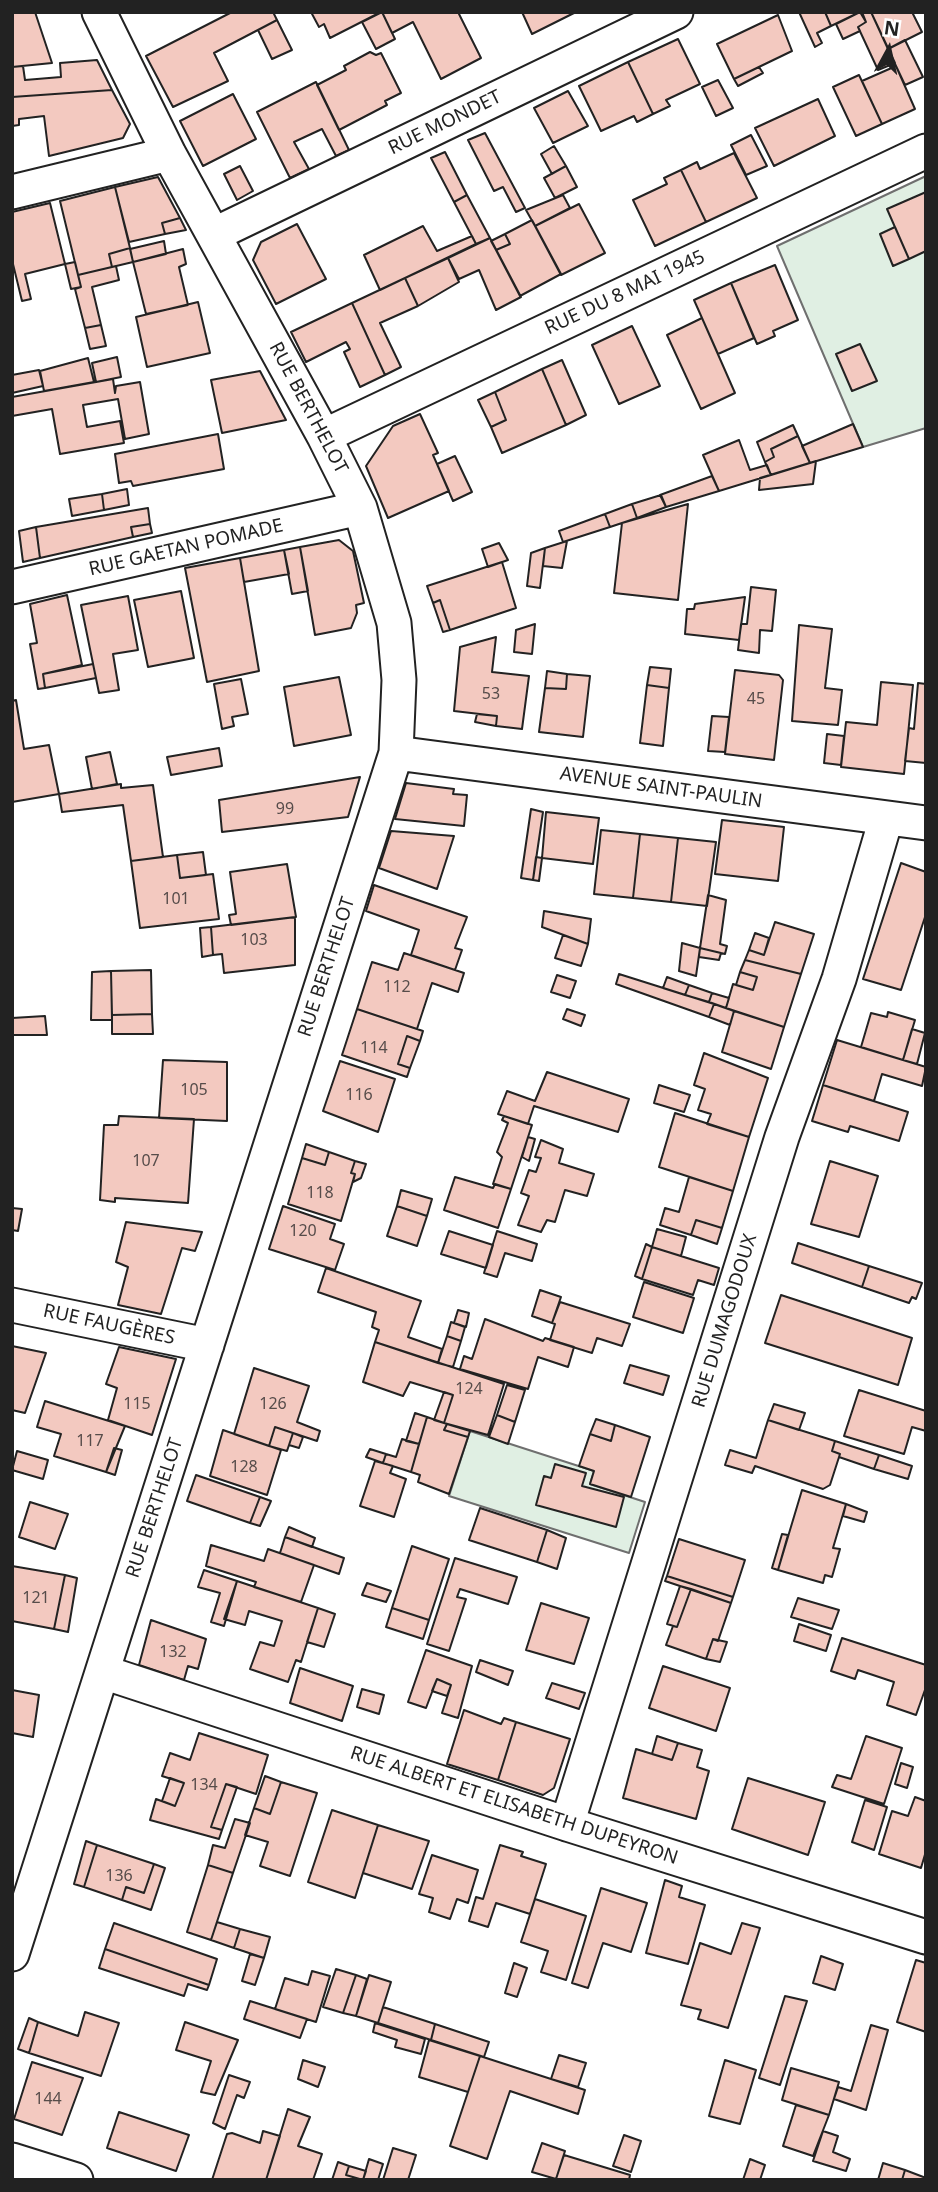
<!DOCTYPE html>
<meta charset="utf-8">
<style>
body{margin:0}
#map{position:relative;width:938px;height:2192px;overflow:hidden;background:#fff;font-family:"Noto Sans",sans-serif}
canvas{display:block}
.frame{position:absolute;inset:0;border:14px solid #222;pointer-events:none}
.north{position:absolute;left:854px;top:14px;width:70px;height:70px;-webkit-text-stroke:5px #fff;paint-order:stroke;rotate:8deg;font-size:19px;font-weight:700;line-height:28px;text-align:center;color:#222}
.north::after{content:'';display:block;margin:auto;width:24px;height:32px;background:#222;clip-path:polygon(50% 0,100% 100%,50% 72%,0 100%)}
</style>
<div id="map">
<canvas width="938" height="2192"></canvas>
<div class="frame"></div>
<div class="north">N</div>
</div>
<script>
const g = document.querySelector('canvas').getContext('2d');
g.lineJoin = 'round';
function paint(path, color) { g.fillStyle = color; g.fill(path, 'evenodd'); }
function strokePath(path, color, width, dash) { g.strokeStyle = color; g.lineWidth = width; g.lineCap = dash ? 'butt' : 'round'; g.setLineDash(dash || []); g.stroke(path); }
function label(font, color, halo, rows, align = 'center') {
  g.font = font + ' "Noto Sans",sans-serif'; g.lineWidth = 5; g.setLineDash([]); g.textBaseline = 'middle'; g.strokeStyle = halo; g.fillStyle = color; for (const [text, x, y, turn = 0] of rows) {
    g.save(); g.translate(x, y); g.rotate((+turn || 0) * Math.PI / 180); g.textAlign = isNaN(turn) ? turn : align; if (halo) g.strokeText(text, 0, 0); g.fillText(text, 0, 0); g.restore();
  }
}
const green = new Path2D(`
 M926 176V428L863 447 777 246Z
 M470 1431 594 1471 590 1484 645 1502 629 1553 449 1496Z`);
paint(green, '#e0efe3');
strokePath(green, '#6f6f6f', 2);
const building = new Path2D(`
 M12 12H35L52 63 12 67Z
 M232 12H273L277 20 214 53 228 81 173 107 146 56Z
 M311 12H381L330 38 324 24 319 27Z
 M382 12H458L481 58 441 79 413 22 392 33Z
 M382 12 395 39 376 49 362 22Z
 M522 12H574V13L532 34Z
 M799 12H825L831 26 817 33 822 43 815 47Z
 M825 12H860L831 26Z
 M860 12 866 22 858 27 860 31 843 39 836 24Z
 M862 12H871L895 63 878 70 858 27 866 22Z
 M871 12H912L922 32 888 49Z
 M778 15 792 51 734 79 717 44Z
 M277 20 292 50 272 59 258 30Z
 M678 39 700 84 666 100 670 106 653 114 628 62Z
 M905 40 923 77 905 85 888 49Z
 M370 52 376 55 381 53 401 93 385 101 387 105 339 130 317 85 346 70 344 66Z
 M97 60 112 90 12 97V67L23 66 25 80 61 77 60 63Z
 M628 62 653 114 637 122 634 116 601 131 579 86Z
 M896 66 915 109 882 124 862 81Z
 M759 67 763 73 738 86 734 79Z
 M859 75 882 124 856 136 833 87Z
 M718 80 733 108 716 116 702 87Z
 M316 82 349 150 336 156 322 129 294 142 309 169 290 178 257 112Z
 M112 90 130 124 123 138 49 156 44 116 19 119V125L12 126V97Z
 M568 91 588 126 553 143 534 108Z
 M233 94 256 139 203 166 180 121Z
 M818 99 835 136 774 166 755 128Z
 M485 133 525 208 516 212 503 187 494 191 468 140Z
 M751 135 767 166 746 175 731 145Z
 M554 146 566 166 552 174 541 154Z
 M445 152 467 195 454 202 431 158Z
 M734 153 757 198 706 222 681 170 697 162 700 169Z
 M240 166 253 191 237 200 224 174Z
 M566 166 577 187 555 198 544 178Z
 M681 170 706 222 655 246 633 200 667 184 664 178Z
 M158 177 180 218 162 223 165 234 129 242 115 187Z
 M115 187 130 248 109 254 112 267 78 275 60 201Z
 M926 192V251L909 259 887 209Z
 M467 195 490 238 476 244 454 202Z
 M563 195 570 208 535 226 526 210Z
 M50 203 65 264 25 274 31 299 22 301 12 260V212Z
 M579 204 605 253 561 275 535 226Z
 M180 218 186 230 165 234 162 223Z
 M532 220 561 274 520 296 496 250 510 244 505 234Z
 M297 224 326 279 276 304 253 260 261 242Z
 M423 226 437 251 472 236 476 244 380 290 364 255Z
 M895 227 909 259 893 266 880 234Z
 M505 234 510 244 496 250 491 241Z
 M490 238 521 297 496 310 479 270 459 279 448 258Z
 M164 241 166 254 133 262 130 249Z
 M130 248 133 262 112 267 109 254Z
 M183 249 186 264 179 267 188 305 146 314 133 262Z
 M448 258 459 282 418 306 405 278Z
 M75 262 81 287 71 289 65 264Z
 M775 265 798 320 773 331 775 336 757 344 731 283Z
 M116 266 119 280 92 287 101 325 85 328 75 289 81 287 78 275Z
 M405 278 418 306 380 323 401 367 385 375 352 303Z
 M731 283 754 338 718 354 694 300Z
 M198 302 210 353 147 367 136 317Z
 M352 303 385 375 360 387 344 352 350 349 346 342 306 362 291 332Z
 M702 318 735 393 701 409 667 335Z
 M101 325 106 346 90 349 85 328Z
 M632 326 660 386 619 404 592 345Z
 M860 344 877 381 852 391 836 354Z
 M117 357 121 377 96 382 92 363Z
 M88 358 94 382 44 391 40 371Z
 M562 360 586 415 566 425 542 369Z
 M542 369 566 425 502 453 491 427 506 420 495 392Z
 M39 370 43 386 12 393V375Z
 M260 371 286 420 222 433 211 380Z
 M113 379 115 393 116 386 140 382 149 434 125 439 118 399 83 405 87 427 120 421 124 443 60 454 52 409 12 416V397Z
 M495 392 506 420 491 427 478 400Z
 M420 414 438 453 433 455 449 491 388 518 366 466 393 426Z
 M853 424 863 447 810 463 802 446Z
 M793 425 798 436 771 449 774 457 765 462 757 442Z
 M218 434 224 469 133 486 131 481 119 483 115 454Z
 M798 436 810 463 771 475 765 462 774 457 771 449Z
 M739 440 750 470 767 465 771 475 719 491 703 455Z
 M455 456 472 492 453 501 437 464Z
 M816 461 813 484 759 490 760 478Z
 M712 476 719 491 666 507 660 495Z
 M127 489 129 505 104 510 102 494Z
 M102 494 104 510 72 516 69 499Z
 M661 495 666 507 637 518 632 504Z
 M632 504 637 518 610 527 605 514Z
 M688 504 678 600 614 593 622 523Z
 M148 508 150 524 131 527 133 537 40 558 36 527Z
 M605 514 610 527 563 542 559 531Z
 M150 524 152 533 133 537 131 527Z
 M36 527 40 558 23 562 19 531Z
 M339 540 353 551 364 603 356 605 357 613 351 628 315 635 300 547Z
 M567 541 562 568 543 566 545 548Z
 M499 543 508 560 488 567 482 549Z
 M300 547 308 591 292 594 284 550Z
 M545 548 540 588 527 586 531 553Z
 M284 550 289 574 244 582 240 558Z
 M240 558 259 671 207 682 185 568Z
 M502 562 516 608 450 630 440 600 433 603 427 586Z
 M751 587 776 590 772 631 760 630 759 653 738 650 741 624H747Z
 M181 591 194 658 148 667 134 600Z
 M67 595 82 665 43 674 45 688 38 689 30 644 37 643 30 604Z
 M128 596 138 650 113 654 119 690 99 693 81 605Z
 M745 597 739 640 685 634 687 609H694L695 604Z
 M440 600 450 630 443 632 433 603Z
 M535 624 532 654 514 652 516 630Z
 M799 625 832 629 825 688 842 690 838 725 792 721Z
 M496 637 492 672 529 676 522 729 496 726 497 716 454 711 460 647Z
 M93 664 96 678 45 688 43 674Z
 M650 667 671 669 669 688 647 685Z
 M735 670 779 675 783 680 774 760 725 754Z
 M547 671 567 674 566 689 545 688Z
 M567 674 590 676 583 737 539 732 545 688 566 689Z
 M339 677 351 735 294 746 284 687Z
 M241 679 248 714 232 717 234 726 222 729 214 684Z
 M881 682 913 685 904 774 841 767 846 722 877 725Z
 M918 683 926 684V763L905 761 909 728 914 729Z
 M647 685 669 688 663 746 640 743Z
 M16 700 24 749 49 745 59 794 12 802V701Z
 M477 714 497 716 496 726 475 722Z
 M712 716 729 717 725 752 708 751Z
 M827 734 844 736 841 765 824 763Z
 M219 748 222 766 171 775 167 757Z
 M110 752 117 784 92 789 86 757Z
 M360 777 348 817 222 832 219 800Z
 M406 783 454 789 453 794 467 795 464 826 395 819Z
 M121 784V788L153 785 163 857 131 861 123 805 62 812 59 794Z
 M531 809 543 812 533 880 521 878Z
 M546 812 599 818 593 864 542 858Z
 M722 820 784 827 778 881 715 874Z
 M601 830 640 834 633 898 594 894Z
 M391 831 454 836 437 889 379 868Z
 M640 834 678 838 671 902 633 898Z
 M678 838 716 842 707 906 671 902Z
 M203 852 206 875 180 878 177 855Z
 M177 855 180 878 213 874 219 919 140 928 131 861Z
 M536 857 542 858 539 881 533 880Z
 M901 863 926 872V914L901 990 863 979Z
 M287 864 296 917 231 925 229 915 236 914 230 872Z
 M374 885 467 917 455 948 462 950 455 970 411 955 419 930 366 911Z
 M708 895 726 900 720 944 727 946 725 954 700 948Z
 M544 911 591 919 588 944 542 927Z
 M295 917V965L224 973 222 954 213 955 211 927Z
 M775 922 814 934 801 974 745 960 749 950 764 955Z
 M211 927 213 955 202 957 200 928Z
 M755 933 769 938 764 955 749 950Z
 M563 935 588 944 581 966 555 958Z
 M682 943 700 948 696 976 679 971Z
 M700 948 721 953 719 960 699 957Z
 M404 953 464 973 458 992 432 983 417 1029 357 1009 372 962 398 970Z
 M745 960 801 974 784 1027 726 1008 733 984 753 990 757 977 740 972Z
 M151 970 152 1014 112 1015 111 971Z
 M111 971 112 1020H91L92 972Z
 M740 972 757 977 753 990 736 985Z
 M619 974 714 1004 709 1017 616 984Z
 M557 975 576 981 570 998 551 992Z
 M667 977 689 985 685 995 663 988Z
 M689 985 712 993 709 1002 685 995Z
 M712 993 729 998 726 1008 709 1002Z
 M714 1004 734 1011 730 1025 709 1017Z
 M357 1009 423 1031 420 1041 407 1036 398 1064 410 1068 407 1077 342 1055Z
 M567 1009 585 1015 581 1026 563 1019Z
 M734 1011 784 1027 771 1069 722 1052Z
 M888 1012 915 1020 903 1060 861 1047 871 1013 887 1017Z
 M152 1014 153 1034H112V1015Z
 M45 1016 47 1035H12V1018Z
 M912 1029 925 1033 917 1064 903 1060Z
 M407 1036 420 1041 410 1068 398 1064Z
 M837 1040 926 1067 922 1086 882 1074 874 1101 823 1085Z
 M704 1053 768 1078 749 1137 707 1124 711 1114 698 1110 705 1089 694 1085Z
 M163 1060 227 1062V1121L159 1118Z
 M340 1061 395 1079 378 1132 323 1111Z
 M547 1072 629 1099 618 1132 534 1106 528 1124 498 1114 507 1091 535 1101Z
 M659 1085 690 1095 684 1112 654 1103Z
 M823 1085 908 1112 899 1141 850 1126 848 1132 812 1121Z
 M675 1113 749 1137 733 1191 659 1167Z
 M119 1116 194 1119 188 1203 115 1198V1202L100 1200 104 1125H118Z
 M504 1116 532 1125 511 1189 493 1184 502 1157 497 1152 508 1123 502 1120Z
 M528 1137 535 1139 529 1161 522 1157Z
 M541 1140 563 1149 559 1163 594 1174 587 1196 565 1190 555 1222 547 1220 541 1232 518 1225 529 1196 521 1193 529 1170 536 1172 541 1158 535 1157Z
 M306 1144 329 1152 325 1165 302 1158Z
 M329 1152 355 1161 351 1173 355 1174 341 1221 288 1204 302 1158 325 1165Z
 M355 1161 366 1164 361 1178 353 1182 355 1174 351 1173Z
 M830 1161 878 1176 859 1237 811 1224Z
 M455 1177 493 1188 495 1184 511 1189 498 1228 444 1210Z
 M689 1177 733 1191 722 1228 696 1220 691 1235 660 1225 665 1208 679 1212Z
 M401 1190 432 1199 427 1216 397 1206Z
 M283 1206 335 1224 330 1239 344 1244 335 1270 269 1249Z
 M397 1206 427 1216 417 1246 387 1236Z
 M12 1208 22 1209 18 1231 12 1230Z
 M696 1220 722 1228 717 1244 691 1235Z
 M126 1222 202 1232 195 1251 182 1248 161 1314 118 1305 128 1267 116 1262Z
 M657 1229 686 1237 681 1256 652 1247Z
 M449 1231 493 1245 486 1268 441 1254Z
 M497 1231 537 1244 532 1261 505 1253 497 1277 484 1273Z
 M798 1243 869 1266 862 1287 792 1263Z
 M646 1244 652 1247 642 1279 635 1276Z
 M652 1247 719 1268 714 1285 698 1280 693 1295 642 1279Z
 M869 1266 922 1283 916 1299 912 1297 909 1303 862 1287Z
 M326 1268 421 1301 408 1337 442 1349 438 1363 375 1342 379 1330 372 1327 376 1312 318 1292Z
 M644 1282 694 1298 683 1333 633 1317Z
 M540 1290 561 1297 552 1323 532 1316Z
 M781 1295 912 1338 898 1385 765 1343Z
 M560 1302 630 1324 622 1346 597 1338 592 1353 550 1340 555 1324 552 1323Z
 M458 1310 469 1313 466 1327 454 1323Z
 M485 1319 543 1341 545 1338 574 1347 568 1367 538 1357 528 1389 460 1369 464 1356 472 1359Z
 M451 1322 465 1327 461 1341 447 1336Z
 M447 1336 461 1341 453 1367 438 1363Z
 M375 1342 504 1384 488 1435 444 1423 453 1395 410 1382 403 1396 363 1382Z
 M12 1346 46 1353 25 1413 12 1410Z
 M119 1347 176 1359 152 1435 108 1420 117 1388 106 1384Z
 M630 1365 669 1376 663 1395 624 1383Z
 M254 1368 309 1386 297 1422 320 1431 317 1441 275 1427 269 1446 234 1434Z
 M507 1385 525 1390 515 1422 497 1415Z
 M859 1390 926 1411V1431L912 1427 904 1454 844 1436Z
 M444 1392 453 1395 444 1423 434 1420Z
 M45 1401 125 1426 106 1472 54 1456 61 1434 37 1427Z
 M774 1404 805 1413 799 1430 768 1420Z
 M415 1413 427 1417 419 1444 406 1441Z
 M497 1415 515 1422 508 1444 489 1437Z
 M427 1417 447 1424 444 1430 468 1437 449 1494 418 1482 420 1475 411 1472Z
 M596 1419 615 1425 611 1441 590 1434Z
 M768 1420 835 1441 832 1451 840 1454 830 1485 823 1489 755 1466 752 1473 725 1465 730 1450 756 1458Z
 M447 1424 470 1431 468 1437 444 1430Z
 M615 1425 650 1437 631 1497 590 1484 594 1471 579 1466 590 1434 611 1441Z
 M275 1427 293 1433 287 1451 269 1446Z
 M223 1430 281 1450 267 1495 210 1476Z
 M293 1433 303 1437 299 1448 289 1445Z
 M402 1439 419 1444 411 1472 383 1463 386 1454 396 1457Z
 M835 1441 879 1455 874 1469 839 1457 840 1454 832 1451Z
 M114 1448 122 1450 115 1475 106 1472Z
 M370 1449 386 1454 383 1463 366 1457Z
 M17 1451 48 1460 43 1479 12 1470Z
 M879 1455 912 1466 908 1479 874 1469Z
 M375 1461 393 1466 390 1473 406 1479 394 1517 360 1506Z
 M555 1464 586 1473 582 1486 624 1497 616 1527 536 1505 544 1476 551 1478Z
 M196 1475 260 1497 250 1523 187 1501Z
 M802 1490 846 1504 833 1548 840 1549 832 1577 825 1575 823 1583 778 1570Z
 M260 1497 271 1501 260 1526 250 1523Z
 M30 1502 68 1514 55 1549 19 1537Z
 M846 1504 867 1512 864 1522 843 1516Z
 M480 1508 547 1530 537 1562 469 1540Z
 M289 1527 315 1538 312 1547 285 1537Z
 M547 1530 566 1538 557 1569 537 1562Z
 M782 1534 788 1535 778 1570 772 1568Z
 M285 1537 344 1558 339 1574 280 1553Z
 M679 1539 745 1560 733 1597 667 1576Z
 M211 1545 264 1561 268 1549 314 1565 301 1602 254 1587 256 1582 206 1566Z
 M412 1546 449 1559 429 1620 392 1608Z
 M455 1558 517 1577 508 1604 460 1589 457 1597 466 1599 449 1651 427 1644Z
 M12 1566 65 1575 54 1629 12 1621Z
 M204 1570 237 1581 224 1626 211 1622 220 1593 198 1587Z
 M65 1575 77 1578 68 1632 54 1629Z
 M667 1576 733 1597 731 1603 665 1581Z
 M237 1581 318 1608 301 1662 296 1660 288 1682 250 1669 260 1642 274 1646 282 1621 249 1611 245 1625 224 1619Z
 M367 1583 391 1591 386 1602 362 1595Z
 M680 1586 691 1589 677 1627 667 1624Z
 M691 1589 731 1603 718 1641 713 1639 706 1659 666 1645 673 1626 677 1627Z
 M798 1598 839 1610 832 1629 791 1617Z
 M541 1603 589 1618 574 1664 526 1650Z
 M318 1608 335 1614 324 1647 307 1642Z
 M392 1608 429 1620 423 1639 386 1627Z
 M151 1620 206 1639 198 1669 188 1666 184 1680 139 1665Z
 M799 1624 831 1635 826 1651 794 1641Z
 M842 1638 926 1665V1687L916 1715 887 1705 894 1682 858 1670 855 1679 831 1671Z
 M713 1639 727 1642 720 1662 706 1659Z
 M426 1650 472 1666 458 1718 442 1713 451 1685 437 1679 426 1708 408 1702Z
 M480 1660 513 1671 508 1685 476 1672Z
 M663 1666 730 1688 716 1731 649 1708Z
 M300 1668 353 1686 342 1721 290 1703Z
 M437 1679 451 1685 447 1696 432 1691Z
 M552 1683 585 1693 579 1709 546 1698Z
 M362 1689 384 1695 379 1714 357 1707Z
 M12 1690 39 1695 33 1737 12 1733Z
 M464 1710 501 1724 504 1718 516 1722 498 1780 447 1764Z
 M516 1722 570 1739 554 1788 543 1795 498 1780Z
 M199 1733 268 1755 256 1794 226 1784 211 1827 222 1830 219 1839 150 1820 156 1799 175 1806 184 1783 162 1776 170 1753 190 1760Z
 M657 1736 678 1743 672 1760 652 1754Z
 M866 1736 902 1748 884 1804 832 1787 837 1775 851 1779Z
 M678 1743 702 1750 697 1767 709 1771 696 1819 623 1798 636 1749 672 1760Z
 M901 1763 913 1767 907 1788 895 1784Z
 M265 1776 281 1782 270 1814 254 1808Z
 M170 1778 184 1783 175 1806 162 1801Z
 M748 1778 825 1802 808 1855 732 1829Z
 M281 1782 317 1793 290 1876 260 1866 268 1842 245 1835 254 1808 270 1814Z
 M226 1784 237 1787 222 1830 211 1827Z
 M915 1797 926 1801V1851L921 1868 879 1854 892 1811 908 1816Z
 M865 1800 887 1807 874 1850 852 1842Z
 M332 1810 378 1825 355 1898 308 1882Z
 M235 1819 250 1823 233 1873 208 1865 213 1845 225 1848Z
 M378 1825 429 1841 412 1889 363 1873Z
 M86 1841 97 1845 84 1887 74 1884Z
 M97 1845 154 1864 144 1893 126 1887 122 1900 84 1887Z
 M500 1845 523 1852 521 1856 546 1864 530 1914 496 1903 488 1927 469 1921 476 1897 483 1899Z
 M432 1855 478 1870 468 1903 457 1899 450 1919 429 1912 433 1898 419 1894Z
 M154 1864 165 1868 151 1910 122 1900 126 1887 144 1893Z
 M208 1865 233 1873 211 1940 187 1932Z
 M665 1880 682 1886 679 1897 705 1905 688 1964 646 1953Z
 M601 1888 647 1903 631 1952 603 1943 588 1988 572 1983Z
 M535 1899 586 1916 566 1980 541 1972 548 1951 521 1942Z
 M217 1922 240 1929 234 1948 211 1940Z
 M114 1923 217 1959 209 1985 105 1949Z
 M742 1923 760 1928 728 2028 698 2019 701 2010 681 2005 700 1943 731 1954Z
 M240 1929 270 1937 264 1958 234 1948Z
 M105 1949 209 1985 207 1990 188 1984 184 1996 99 1968Z
 M250 1954 264 1958 255 1985 242 1981Z
 M821 1956 843 1964 835 1990 813 1983Z
 M916 1960 926 1963V2032L897 2022Z
 M514 1963 527 1968 517 1997 505 1993Z
 M336 1969 356 1975 343 2013 323 2007Z
 M312 1971 330 1976 316 2022 275 2009 285 1978 308 1985Z
 M356 1975 367 1979 356 2016 343 2013Z
 M369 1975 391 1982 378 2023 356 2016Z
 M785 1996 807 2001 780 2085 759 2078Z
 M250 2001 307 2019 300 2038 244 2019Z
 M383 2007 435 2024 431 2040 378 2023Z
 M85 2012 119 2023 101 2076 29 2053 38 2022 78 2036Z
 M29 2018 38 2022 29 2053 18 2049Z
 M185 2022 238 2040 215 2095 201 2092 211 2061 176 2050Z
 M375 2023 425 2039 421 2054 395 2047 397 2040 373 2032Z
 M435 2024 489 2042 484 2057 431 2040Z
 M871 2025 888 2030 866 2110 834 2099 838 2087 851 2091Z
 M429 2040 480 2056 468 2092 419 2077Z
 M559 2055 586 2063 578 2087 551 2079Z
 M480 2056 585 2090 578 2114 510 2091 487 2159 450 2146Z
 M303 2060 325 2067 318 2087 298 2079Z
 M725 2060 756 2070 740 2124 709 2116Z
 M32 2062 83 2078 62 2135 14 2119Z
 M791 2068 839 2082 829 2115 782 2100Z
 M229 2075 250 2082 244 2098 237 2095 225 2129 213 2123Z
 M796 2105 829 2115 813 2156 783 2146Z
 M288 2109 310 2117 298 2146 322 2154 313 2180H266Z
 M119 2112 189 2135 176 2171 107 2148Z
 M263 2131 280 2136 266 2180H212L227 2134 232 2133 260 2143Z
 M823 2131 838 2136 833 2152 850 2159 846 2171 813 2161Z
 M624 2135 641 2141 631 2172 613 2166Z
 M542 2143 565 2151 556 2179 532 2172Z
 M393 2148 416 2155 408 2180H383Z
 M564 2155 630 2175 629 2180 556 2179Z
 M369 2159 383 2164 378 2180H332L338 2162 349 2166 346 2175 363 2180Z
 M750 2159 765 2165 760 2180H743Z
 M883 2163 905 2170 902 2180H878Z
 M349 2166 366 2171 363 2180 346 2175Z
 M905 2170 926 2178V2180H902Z`);
paint(building, '#f3c9c0');
strokePath(building, '#222', 2);
const street = new Path2D(`
 M12 192 169 154
 M215 234 676 12
 M324 436 926 151
 M12 587 360 508
 M396 753 926 823
 M12 1305 207 1345
 M103 1672 567 1824 926 1937
 M567 1824 782 1137 839 979 886 819
 M12 1954 396 753 399 680 394 623 360 508 324 436 169 154 99 12
 M12 2160 76 2180`);
strokePath(street, '#222', 37);
strokePath(street, '#fff', 33);
label('16px', '#564c4a', null, [
 ["53",491,694],
 ["45",756,699],
 ["99",285,809],
 ["101",176,899],
 ["103",254,940],
 ["112",397,987],
 ["114",374,1048],
 ["105",194,1090],
 ["116",359,1095],
 ["107",146,1161],
 ["118",320,1193],
 ["120",303,1231],
 ["124",469,1389],
 ["115",137,1404],
 ["126",273,1404],
 ["117",90,1441],
 ["128",244,1467],
 ["121",36,1598],
 ["132",173,1652],
 ["134",204,1785],
 ["136",119,1876],
 ["144",48,2099]
]);
label('19px', '#222', '#fff', [
 ["RUE MONDET",445,123,-26],
 ["RUE DU 8 MAI 1945",625,293,-25],
 ["RUE BERTHELOT",308,408,62],
 ["RUE GAETAN POMADE",186,548,-13],
 ["AVENUE SAINT-PAULIN",661,788,8],
 ["RUE BERTHELOT",327,967,-72],
 ["RUE DUMAGODOUX",725,1321,-73],
 ["RUE FAUGÈRES",109,1325,12],
 ["RUE BERTHELOT",155,1508,-72],
 ["RUE ALBERT ET ELISABETH DUPEYRON",514,1806,18]
]);
</script>
